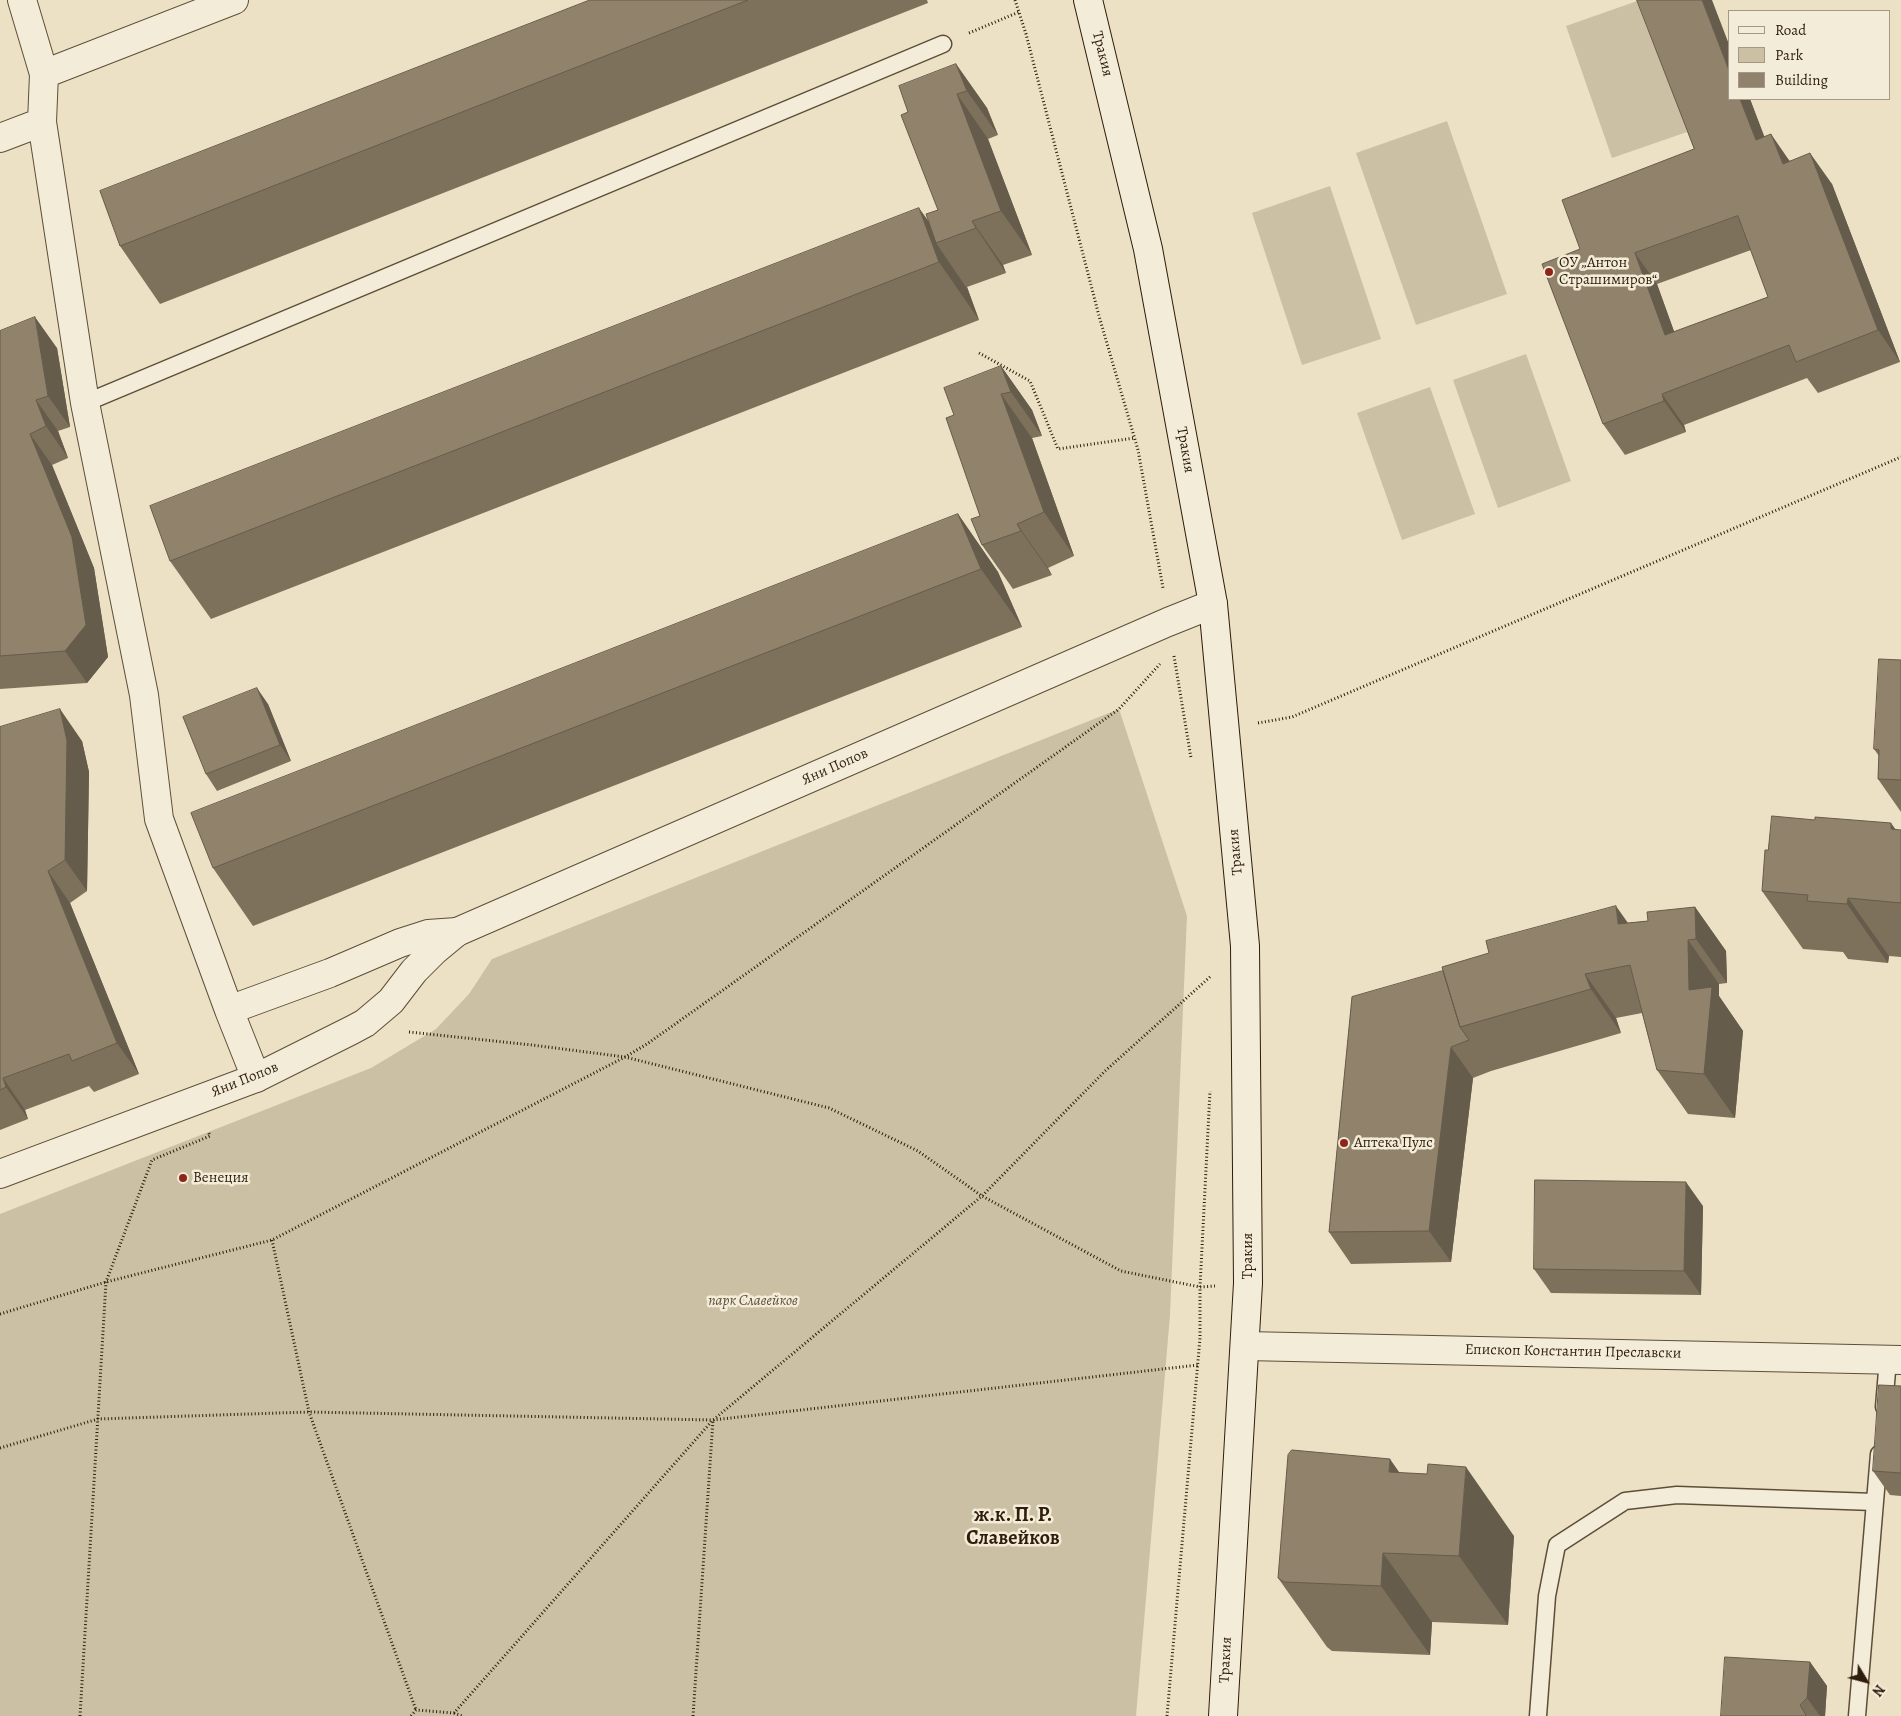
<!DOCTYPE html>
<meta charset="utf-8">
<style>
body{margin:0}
#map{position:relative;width:1901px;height:1716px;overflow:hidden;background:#ece1c4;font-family:Alegreya,serif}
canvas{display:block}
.legend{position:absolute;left:1728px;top:10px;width:162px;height:90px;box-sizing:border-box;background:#f3ecd9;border:1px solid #a49986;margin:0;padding:6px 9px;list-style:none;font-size:15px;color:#2e1d0a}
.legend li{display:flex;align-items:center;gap:10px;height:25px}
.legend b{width:25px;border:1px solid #a49986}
.north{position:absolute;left:1841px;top:1656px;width:50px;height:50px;-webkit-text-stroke:4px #f3ecd9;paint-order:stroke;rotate:127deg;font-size:14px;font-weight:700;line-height:20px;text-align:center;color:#2e1d0a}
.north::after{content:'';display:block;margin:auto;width:18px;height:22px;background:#2e1d0a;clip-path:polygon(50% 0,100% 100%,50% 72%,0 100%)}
</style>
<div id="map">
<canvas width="1901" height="1716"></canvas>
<ul class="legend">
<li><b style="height:6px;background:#f3ecd9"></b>Road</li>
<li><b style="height:14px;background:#ccc0a4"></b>Park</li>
<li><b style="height:14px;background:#91836b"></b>Building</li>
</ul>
<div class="north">N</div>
</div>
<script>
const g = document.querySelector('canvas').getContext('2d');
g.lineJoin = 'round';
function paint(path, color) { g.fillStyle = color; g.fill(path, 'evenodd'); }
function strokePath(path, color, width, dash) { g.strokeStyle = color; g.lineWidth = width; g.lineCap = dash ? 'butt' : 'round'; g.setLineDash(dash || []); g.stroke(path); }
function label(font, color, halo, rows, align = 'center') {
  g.font = font + ' Alegreya,serif'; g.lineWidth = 5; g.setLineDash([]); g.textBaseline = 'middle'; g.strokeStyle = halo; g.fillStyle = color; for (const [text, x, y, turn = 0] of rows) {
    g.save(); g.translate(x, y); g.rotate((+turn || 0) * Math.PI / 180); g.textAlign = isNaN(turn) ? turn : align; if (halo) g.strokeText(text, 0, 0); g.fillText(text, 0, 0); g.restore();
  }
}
paint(new Path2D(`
 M1640 0 1687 132 1612 158 1566 26Z
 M1447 121 1507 294 1416 325 1356 153Z
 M1330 186 1381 339 1302 365 1252 213Z
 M1526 354 1571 481 1498 508 1453 380Z
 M1430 387 1475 514 1402 540 1357 413Z
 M1119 709 1187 916 1170 1315 1136 1716H0V1214L371 1068 436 1029 469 994 492 959Z`), '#ccc0a4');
const service = new Path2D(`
 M85 403 943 44
 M1884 1407 1888 1359
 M1538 1716 1547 1596 1557 1545 1625 1501 1677 1495 1874 1502
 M1857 1716 1879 1454`);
const minor = new Path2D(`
 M22 0 44 74 42 122 85 403 144 695 159 819 229 1010 256 1078
 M44 74 234 0
 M0 138 42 122
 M229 1010 330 973 400 943 428 934 457 932`);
const tertiary = new Path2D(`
 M0 1174 256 1078 352 1030 365 1023 391 1001 414 971 434 951 457 932 1168 622 1213 604
 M1245 1346 1901 1360`);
const secondary = new Path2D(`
 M1088 0 1148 249 1213 604 1245 946 1248 1283 1223 1716`);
strokePath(service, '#5e4e38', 19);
strokePath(minor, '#5e4e38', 30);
strokePath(tertiary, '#5e4e38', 30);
strokePath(secondary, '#2e1d0a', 30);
strokePath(new Path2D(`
 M1015 0 1026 34 1099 316 1138 450 1163 588
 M969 33 1019 12
 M979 353 1030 381 1058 449 1134 438
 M1174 656 1191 758
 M1258 723 1292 717 1901 457
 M409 1032 532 1045 625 1057 829 1108 918 1151 982 1196 1121 1271 1200 1287 1215 1286
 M272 1240 309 1412 416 1710
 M0 1314 106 1282 272 1240 625 1057 647 1044 1119 709 1160 664
 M0 1448 98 1419 309 1412 713 1420 1198 1365
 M454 1713 462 1716
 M80 1716 106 1282 152 1160 210 1136 208 1131
 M411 1716 416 1710 454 1713 713 1420 982 1196 1105 1071 1211 976
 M693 1716 713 1420
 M1167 1716 1200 1338V1287L1210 1091`), '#2e1d0a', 3, [1, 2.5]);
strokePath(service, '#f3ecd9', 16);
strokePath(minor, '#f3ecd9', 28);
strokePath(tertiary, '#f3ecd9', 28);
strokePath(secondary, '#f3ecd9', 28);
paint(new Path2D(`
 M590 0H927L928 3 160 304 120 246Z
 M956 64 987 108 998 135 988 139 1032 255 1003 265 1006 273 967 287 979 320 211 619 170 561 928 221 938 210Z
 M1730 99H1750L1764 137 1790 161 1832 184 1900 362 1818 393 1807 378 1684 425 1686 432 1625 455 1603 424 1580 249 1694 149ZM1751 250 1768 297 1674 332 1657 284Z
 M0 331 57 348 70 427 58 431 68 458 52 465 94 568 108 657 87 683 0 689Z
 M1001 366 1032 410 1042 436 1032 438 1074 556 1048 568 1052 575 1013 589 982 545 980 516 954 415Z
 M958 514 998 572 1022 627 253 926 213 868Z
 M1901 660V812L1878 779 1879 756 1874 749Z
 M268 704 291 761 217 791 206 774Z
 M0 727 82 741 89 772 87 891 70 903 139 1074 94 1092 89 1086 25 1110 28 1119 0 1130Z
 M1896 830H1901V957L1889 956 1888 963 1848 959 1843 952 1803 949 1762 891Z
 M1695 907 1726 951 1727 983 1719 984V996L1743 1031 1735 1118 1688 1114 1657 1070 1642 1013 1616 1018 1621 1033 1491 1071 1473 1078 1451 1262 1351 1264 1329 1232 1352 997 1628 923 1648 921Z
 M1703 1206 1701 1295 1551 1293 1534 1269Z
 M1901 1386V1496L1890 1495 1873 1471Z
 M1400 1473 1427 1474 1514 1536 1508 1625 1432 1622 1430 1655 1332 1651 1327 1647 1278 1578Z
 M1810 1662 1827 1686 1825 1716H1721Z`), '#7d715c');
paint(new Path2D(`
 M1702 0H1712L1730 47V73Z
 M956 64 987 108 998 135 967 91Z
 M957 94 988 139 1032 255 1001 211Z
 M1740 99H1750L1778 172 1756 140Z
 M1771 134 1793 166 1783 164Z
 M1810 153 1832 184 1900 362 1878 330Z
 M919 208 942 240 936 243 966 287H967L979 320 939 262Z
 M972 221 1003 265 1006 273 976 228Z
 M1635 253 1657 284 1687 367 1665 335Z
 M35 317 57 348 70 427 48 396Z
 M1001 366 1032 410 1042 436 1011 392Z
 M1001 394 1032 438 1074 556 1044 512Z
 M1662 394 1684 425 1686 432 1664 401Z
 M36 400 58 431 68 458 46 426Z
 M30 434 52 465 94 568 108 657 87 683 65 651Z
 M958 514 998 572 1022 627 981 569Z
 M1017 524 1048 568 1052 575 1021 531Z
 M257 688 268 704 291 761 280 745Z
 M60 709 82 741 89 772 87 891 65 860Z
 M1891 823 1901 837 1891 829Z
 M48 871 70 903 139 1074 117 1043Z
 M1848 898 1889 956 1888 963 1847 904Z
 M1616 906 1647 950 1618 924Z
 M1695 907 1726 951 1727 983 1696 939Z
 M1688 940 1719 984V996L1743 1031 1735 1118 1704 1074 1689 990Z
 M1585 974 1616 1018 1621 1033 1591 989Z
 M1451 1047 1473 1078 1451 1262 1429 1231Z
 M3 1078 25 1110 28 1119 6 1087Z
 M1686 1182 1703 1206 1701 1295 1684 1271Z
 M1390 1459 1438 1528 1389 1472Z
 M1466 1467 1514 1536 1508 1625 1459 1556Z
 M1383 1553 1432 1622 1430 1655 1381 1586Z
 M1810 1662 1827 1686 1825 1716H1820L1807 1698Z`), '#665c4b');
const building = new Path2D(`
 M590 0H748L120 246 100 191Z
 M1637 0H1702L1730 73V99H1740L1756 140 1771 134 1783 164 1810 153 1878 330 1796 362 1789 345 1662 394 1664 401 1603 424 1542 264 1580 249 1562 200 1694 149ZM1738 216 1768 297 1665 335 1635 253Z
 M956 64 967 91 957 94 1001 211 972 221 976 228 936 243 926 214 938 210 901 115 908 112 899 86Z
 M919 208 939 262 170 561 150 506Z
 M35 317 48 396 36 400 46 426 30 434 72 537 86 625 65 651 0 656V331Z
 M1001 366 1011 392 1001 394 1044 512 1017 524 1021 531 982 545 971 519 980 516 946 418 954 415 944 388Z
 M958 514 981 569 213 868 191 813Z
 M1879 659 1901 660V780L1878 779 1879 750 1874 749Z
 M257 688 280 745 206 774 183 717Z
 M60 709 67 741 65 860 48 871 117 1043 72 1061 69 1054 3 1078 6 1087 0 1090V727Z
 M1772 816 1815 820V817L1891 823V829L1901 830V903L1848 898 1847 904 1807 901 1808 895 1762 891 1765 850H1768Z
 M1616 906 1618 924 1648 921 1647 912 1695 907 1696 939 1688 940 1689 990 1712 987 1704 1074 1657 1070 1630 965 1585 974 1591 989 1460 1027 1442 967 1489 953 1486 941Z
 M1443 971 1460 1027 1469 1040 1451 1047 1429 1231 1329 1232 1352 997Z
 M1535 1180 1686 1182 1684 1271 1534 1269Z
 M1879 1385 1901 1386V1473L1873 1471Z
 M1292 1450 1390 1459 1389 1472 1427 1474 1428 1464 1466 1467 1459 1556 1383 1553 1381 1586 1284 1582 1278 1578 1288 1455Z
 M1725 1657 1810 1662 1807 1698 1800 1705 1806 1715 1805 1716H1721Z`);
paint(building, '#91836b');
strokePath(building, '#665c4b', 1);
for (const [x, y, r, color] of [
 [1549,272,5,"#8f2418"],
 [1344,1143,5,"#8f2418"],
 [183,1178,5,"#8f2418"]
]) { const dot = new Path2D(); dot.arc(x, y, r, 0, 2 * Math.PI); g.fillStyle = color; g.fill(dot); strokePath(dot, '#f3ecd9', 2); }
label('15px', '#2e1d0a', '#f3ecd9', [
 ["Тракия",1102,54,76],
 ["Тракия",1185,450,80],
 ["Яни Попов",835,767,-24],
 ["Тракия",1236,852,-95],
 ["Яни Попов",245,1080,-22],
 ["Тракия",1248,1256,-90],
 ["Епископ Константин Преславски",1573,1352,1],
 ["Тракия",1226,1660,-87]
]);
label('15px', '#2e1d0a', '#f3ecd9', [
 ["ОУ „Антон",1559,263],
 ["Страшимиров“",1559,280],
 ["Аптека Пулс",1354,1143],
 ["Венеция",193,1178]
], 'left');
label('italic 15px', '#5d4e38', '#f3ecd9', [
 ["парк Славейков",753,1301]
]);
label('bold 20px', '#2e1d0a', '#f3ecd9', [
 ["ж.к. П. Р.",1013,1516],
 ["Славейков",1013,1539]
]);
</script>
